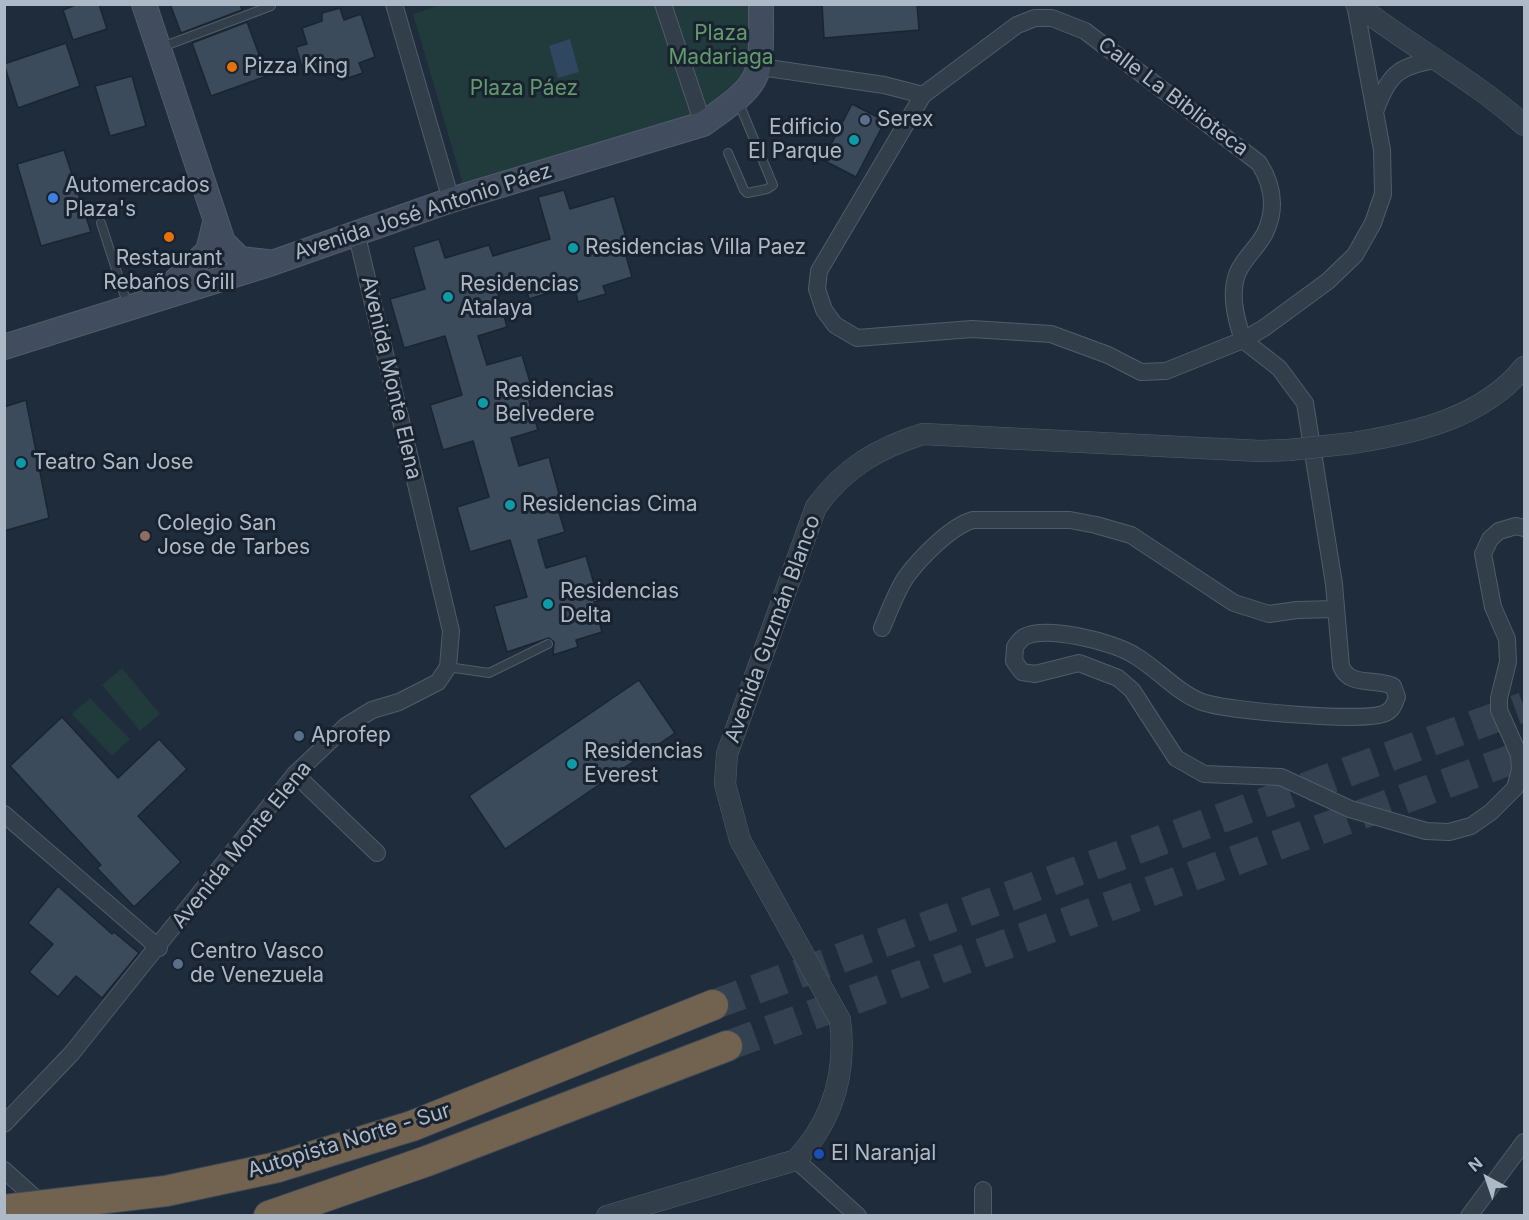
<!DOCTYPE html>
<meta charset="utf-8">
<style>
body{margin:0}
#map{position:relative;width:1529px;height:1220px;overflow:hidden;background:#1f2c3b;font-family:Inter,sans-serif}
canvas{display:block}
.frame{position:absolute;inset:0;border:6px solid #aeb9c7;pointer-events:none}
.north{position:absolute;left:1457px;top:1148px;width:60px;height:60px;-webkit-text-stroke:4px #192330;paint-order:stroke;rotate:320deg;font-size:16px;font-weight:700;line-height:24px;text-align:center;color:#aeb9c7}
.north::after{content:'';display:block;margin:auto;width:21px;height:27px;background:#aeb9c7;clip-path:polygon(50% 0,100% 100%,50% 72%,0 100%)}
</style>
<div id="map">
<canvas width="1529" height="1220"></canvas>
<div class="frame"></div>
<div class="north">N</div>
</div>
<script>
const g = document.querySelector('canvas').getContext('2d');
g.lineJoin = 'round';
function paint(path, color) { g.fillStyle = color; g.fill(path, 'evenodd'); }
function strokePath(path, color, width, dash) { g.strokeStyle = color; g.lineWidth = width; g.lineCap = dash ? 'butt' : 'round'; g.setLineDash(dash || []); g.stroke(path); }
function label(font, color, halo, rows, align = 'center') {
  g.font = font + ' Inter,sans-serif'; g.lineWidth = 6; g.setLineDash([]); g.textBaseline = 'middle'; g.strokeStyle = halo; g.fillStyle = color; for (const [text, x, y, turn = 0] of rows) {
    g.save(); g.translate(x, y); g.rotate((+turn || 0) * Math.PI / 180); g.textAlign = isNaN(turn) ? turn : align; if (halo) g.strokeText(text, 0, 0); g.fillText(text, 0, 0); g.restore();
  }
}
paint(new Path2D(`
 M443 4 761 5V67L738 100 466 195 413 14Z
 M122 668 160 714 140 731 102 685Z
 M90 698 130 739 112 756 72 714Z`), '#213a3c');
paint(new Path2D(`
 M570 39 579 72 558 78 549 46Z`), '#304762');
const building = new Path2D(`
 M78 4H99L107 29 73 40 63 10Z
 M170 4H240L242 10 181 33Z
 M822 4H917L919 30 824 38Z
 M340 8 344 20 361 14 375 57 359 63 363 73 345 79 341 65 316 73 313 63 302 67 296 47 307 44 302 28 322 21V13Z
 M247 22 267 76 211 96 192 43Z
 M66 43 80 86 18 108 4 64Z
 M132 76 146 126 110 136 95 86Z
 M852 104 885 121 856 177 823 160Z
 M64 150 91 232 41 246 17 164Z
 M564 190 570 209 614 196 628 244 623 245 632 277 603 286 606 294 578 302 574 285 529 299 526 288 498 295 507 327 478 336 487 365 522 355 535 399 529 401 538 430 511 438 519 466 549 457 561 501 556 503 565 532 538 540 546 568 586 556 599 601 594 602 602 632 576 640 578 647 553 655 554 642 549 638 507 652 494 606 527 597 510 540 470 552 457 507 489 497 473 441 443 450 430 405 462 395 445 336 404 348 390 299 425 289 413 247 439 239 445 258 489 245 493 256 550 239 538 197Z
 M26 400 49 518 4 531V407Z
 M639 680 675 733 505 849 469 796Z
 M62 717 118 778 159 739 187 769 138 816 181 862 134 907 97 868 101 865 10 766Z
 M58 886 112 934 114 932 139 953 102 998 76 976 58 997 29 972 53 944 28 923Z`);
paint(building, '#3b4b5b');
strokePath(building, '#1b2532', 1.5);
strokePath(new Path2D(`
 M713 1005 1524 707
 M727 1046 1524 755`), '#344150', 30, [30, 15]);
const service = new Path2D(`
 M162 47 271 6
 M728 153 744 190 747 193 767 189 773 185 738 101
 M101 223 128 306
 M448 667 489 673 548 644`);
const minor = new Path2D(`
 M394 4 451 200
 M663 4 703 124
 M761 67 884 85 923 95
 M1376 109C1389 74 1399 66 1435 60
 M1243 340 1279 368 1305 403 1334 584 1341 666C1349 687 1374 678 1393 686L1397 697C1394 705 1392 711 1383 714 1358 722 1228 711 1202 702 1176 692 1158 669 1134 655 1113 642 1047 625 1024 637 1021 639 1017 644 1015 647L1014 661 1022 672 1035 674 1079 663 1118 678 1132 690 1176 758 1204 774 1281 777 1350 809 1426 831 1449 832 1471 826 1491 812 1515 788 1520 770 1519 755 1499 710V698L1508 662 1507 639 1493 607 1483 554 1490 539 1499 531 1516 526 1524 528
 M1243 340C1236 319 1229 293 1238 272 1244 258 1258 247 1265 233 1277 208 1273 185 1259 163L1085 31 1052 18H1035L1017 25 923 95 819 271 817 289 824 310 835 325 857 338 972 329 1051 334 1108 355 1141 372 1166 371 1243 340 1264 328 1328 281 1355 255 1373 223 1383 194 1382 150 1355 4
 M882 628C889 612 896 592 906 577 920 558 951 526 973 520H1070L1096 525 1131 535 1234 603 1269 614 1297 610 1336 609
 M295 774 377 853
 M4 814 159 948
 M4 1124 72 1053 295 774 346 726 372 710 399 702 438 682 448 667 451 631 356 232
 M796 1160 858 1216
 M4 1170 44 1206
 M983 1216V1190
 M1469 1216 1524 1142`);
const tertiary = new Path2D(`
 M1356 4C1411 47 1473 79 1524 125
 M1353 443C1415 433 1483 418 1524 367
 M607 1216 796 1160C833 1120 847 1074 840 1020L740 840 725 784 727 754 816 507C844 468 878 448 923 434L1260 451 1289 450`);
const secondary = new Path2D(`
 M144 4 223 242 240 259 267 262
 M160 295 208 251 215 223
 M4 347 272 263 451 200 703 124C766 80 761 79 761 4`);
const motorway = new Path2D(`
 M278 1167 412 1126 713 1005
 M269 1216 427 1161 727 1046`);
strokePath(service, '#515c69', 10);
strokePath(minor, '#515c69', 18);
strokePath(tertiary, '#515c69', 22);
strokePath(secondary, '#515c69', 26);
strokePath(motorway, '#3e4956', 32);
strokePath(service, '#333e4b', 8);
strokePath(minor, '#333e4b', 16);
strokePath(tertiary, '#333e4b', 21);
strokePath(secondary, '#414d5e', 24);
strokePath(motorway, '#726350', 30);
const tertiaryBridge = new Path2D(`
 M1289 450 1353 443`);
const motorwayBridge = new Path2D(`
 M4 1210 166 1191 278 1167`);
strokePath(tertiaryBridge, '#515c69', 22, []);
strokePath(motorwayBridge, '#3e4956', 32, []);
strokePath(tertiaryBridge, '#333e4b', 21);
strokePath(motorwayBridge, '#726350', 30);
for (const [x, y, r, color] of [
 [232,67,6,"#e8710a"],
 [865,120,6,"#5c6f8a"],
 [854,140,6,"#0f9aa8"],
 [53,198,6,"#3f7fe0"],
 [169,237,6,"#e8710a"],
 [573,248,6,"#0f9aa8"],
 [448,297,6,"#0f9aa8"],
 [483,403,6,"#0f9aa8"],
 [21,463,6,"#0f9aa8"],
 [510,505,6,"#0f9aa8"],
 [145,536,6,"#8d6e63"],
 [548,604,6,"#0f9aa8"],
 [299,736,6,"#5c6f8a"],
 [572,764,6,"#0f9aa8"],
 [178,964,6,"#5c6f8a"],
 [819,1154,6,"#1a4fb4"]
]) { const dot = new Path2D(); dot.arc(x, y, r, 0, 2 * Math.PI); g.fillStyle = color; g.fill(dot); strokePath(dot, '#192330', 2); }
label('21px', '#639a6d', '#192330', [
 ["Plaza",721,34],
 ["Madariaga",721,58],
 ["Plaza Páez",524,89]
]);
label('21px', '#aeb9c7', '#192330', [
 ["Pizza King",244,67],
 ["Serex",877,120],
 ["Edificio",842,128,"right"],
 ["El Parque",842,152,"right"],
 ["Automercados",65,186],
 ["Plaza's",65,210],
 ["Residencias Villa Paez",585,248],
 ["Restaurant",169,259,"center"],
 ["Rebaños Grill",169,283,"center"],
 ["Residencias",460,285],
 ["Atalaya",460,309],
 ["Residencias",495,391],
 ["Belvedere",495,415],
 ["Teatro San Jose",33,463],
 ["Residencias Cima",522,505],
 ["Colegio San",157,524],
 ["Jose de Tarbes",157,548],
 ["Residencias",560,592],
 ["Delta",560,616],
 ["Aprofep",311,736],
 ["Residencias",584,752],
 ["Everest",584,776],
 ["Centro Vasco",190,952],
 ["de Venezuela",190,976],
 ["El Naranjal",831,1154]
], 'left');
label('21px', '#aeb9c7', '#192330', [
 ["Calle La Biblioteca",1173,97,37],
 ["Avenida José Antonio Páez",423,212,-18],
 ["Avenida Monte Elena",391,378,77],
 ["Avenida Guzmán Blanco",773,629,-70],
 ["Avenida Monte Elena",242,845,-51],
 ["Autopista Norte - Sur",349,1141,-17]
]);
</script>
